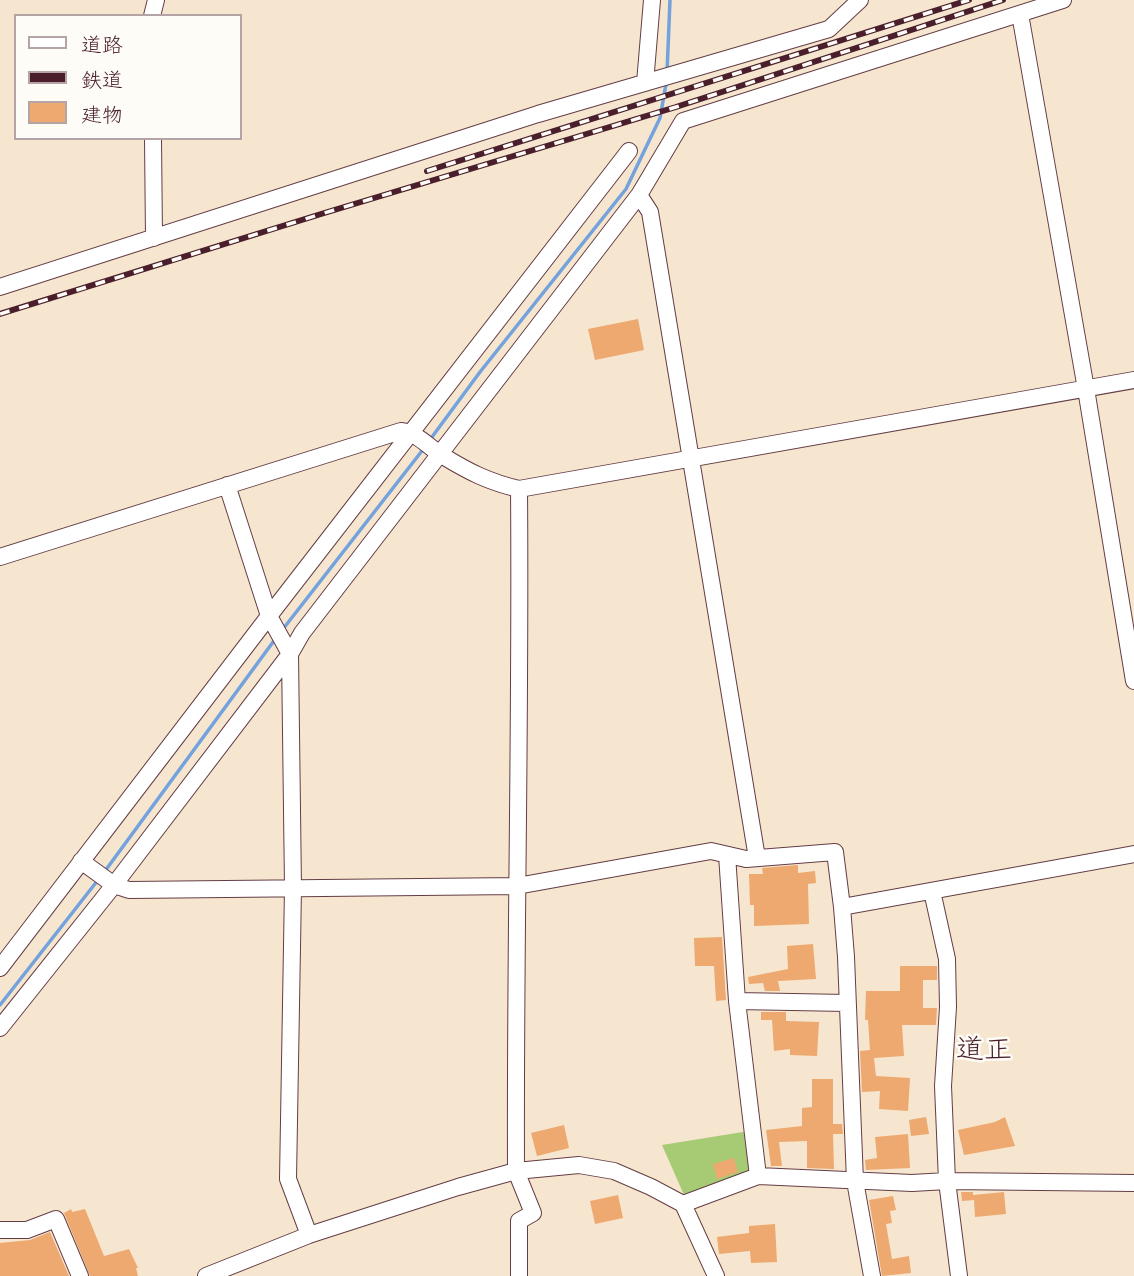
<!DOCTYPE html>
<meta charset="utf-8">
<style>
body{margin:0}
#map{position:relative;width:1134px;height:1276px;overflow:hidden;background:#f6e6cf;font-family:Itim,"Klee One",sans-serif}
canvas{display:block}
.legend{position:absolute;left:14px;top:14px;width:228px;height:126px;box-sizing:border-box;background:#fdfcf7;border:2px solid #b5a4a5;margin:0;padding:9px 12px;list-style:none;font-size:21px;color:#4a1f2b}
.legend li{display:flex;align-items:center;gap:14px;height:35px}
.legend b{width:35px;border:2px solid #b5a4a5}
</style>
<div id="map">
<canvas width="1134" height="1276"></canvas>
<ul class="legend">
<li><b style="height:9px;background:#fff"></b>道路</li>
<li><b style="height:9px;background:#4a1f2b"></b>鉄道</li>
<li><b style="height:19px;background:#eda96f"></b>建物</li>
</ul>
</div>
<script>
const g = document.querySelector('canvas').getContext('2d');
g.lineJoin = 'round';
function paint(path, color) { g.fillStyle = color; g.fill(path, 'evenodd'); }
function strokePath(path, color, width, dash) { g.strokeStyle = color; g.lineWidth = width; g.lineCap = dash ? 'butt' : 'round'; g.setLineDash(dash || []); g.stroke(path); }
function label(font, color, halo, rows, align = 'center') {
  g.font = font + ' Itim,"Klee One",sans-serif'; g.lineWidth = 5; g.setLineDash([]); g.textBaseline = 'middle'; g.strokeStyle = halo; g.fillStyle = color; for (const [text, x, y, turn = 0] of rows) {
    g.save(); g.translate(x, y); g.rotate((+turn || 0) * Math.PI / 180); g.textAlign = isNaN(turn) ? turn : align; if (halo) g.strokeText(text, 0, 0); g.fillText(text, 0, 0); g.restore();
  }
}
paint(new Path2D(`
 M749 1131 753 1173 684 1195 662 1145Z`), '#a7cb74');
strokePath(new Path2D(`
 M667 73 670 0
 M429 441 480 372 626 189 660 118 666 84
 M283 629 425 447
 M105 871 276 638
 M0 1005 98 880`), '#73a2dc', 3.5);
paint(new Path2D(`
 M638 319 644 350 595 360 588 329Z
 M798 865V873L815 871 816 883 808 884 809 924 754 926V905H750L749 874H763L762 868Z
 M722 937 726 1000 716 1001 714 966H695L694 938Z
 M813 944 816 979 778 981 780 991H765L763 983 749 984 748 977 788 969 787 946Z
 M900 966H937V980H923V1008H937L936 1025H902L904 1056 874 1058 876 1076 910 1078 908 1111 879 1109 880 1091 862 1092 860 1051 870 1050 868 1020H865L866 991H900Z
 M761 1012H786V1021L819 1022 817 1056 790 1055V1049L774 1051 772 1020H761Z
 M812 1079H833V1124H842L843 1134H833L834 1169 807 1168V1141L779 1142 782 1166H771L766 1130 802 1126V1108L812 1107Z
 M926 1117 929 1134 911 1136 909 1120Z
 M1005 1117 1015 1146 964 1155 958 1130 995 1122Z
 M564 1125 569 1148 537 1156 531 1133Z
 M908 1134 910 1168 866 1170 865 1160 877 1158 875 1137Z
 M734 1158 738 1172 717 1179 713 1164Z
 M961 1192H973V1195L1004 1192 1006 1214 975 1217 974 1200 962 1201Z
 M618 1195 623 1218 595 1224 590 1201Z
 M893 1196 896 1210 890 1211 892 1223 886 1224 892 1259 909 1256 911 1273 882 1276 869 1200Z
 M71 1209 72 1212 85 1209 104 1256 129 1249 138 1268H136L138 1276H90L64 1213Z
 M775 1224 777 1262 751 1263 750 1251 719 1254 717 1237 749 1233V1226Z
 M50 1232 69 1276H0V1243L30 1240Z`), '#eda96f');
const minor = new Path2D(`
 M1020 14 1086 389 1134 681
 M152 16 156 0
 M645 83 652 0
 M153 138 154 238
 M0 287 538 114 829 29 860 0
 M227 485 269 616 290 654 293 888 288 1179 309 1235
 M519 489C521 717 515 944 516 1171L533 1213 519 1221V1276
 M0 557 401 431C418 433 428 447 443 456 469 472 489 482 519 489L1134 380
 M727 855 737 1001
 M757 858 650 212 639 195 683 121 1063 0
 M81 861 114 885 129 890 517 886 711 851 746 859 835 852 842 907 846 957 855 1181 872 1276
 M932 891 947 959 948 1007 943 1086 947 1181 959 1276
 M842 907 1134 854
 M0 968 269 616 629 151
 M0 1028 114 885 290 654 302 633 639 195
 M758 1176 737 1001 847 1003
 M683 1204 758 1176 912 1183 947 1181 1134 1183
 M0 1230H27L56 1219 80 1276
 M206 1276 309 1235 458 1187 516 1171 579 1165 614 1171 651 1187 683 1204 716 1276`);
strokePath(minor, '#643d44', 18);
strokePath(minor, '#fff', 16);
const rail = new Path2D(`
 M427 171 969 0
 M0 314 321 214 676 107 1003 0`);
strokePath(rail, '#4a1f2b', 6);
strokePath(rail, '#fdfcf7', 3.5, [10]);
label('28px', '#4a1f2b', '#fdfcf7', [
 ["道正",984,1051]
]);
</script>
